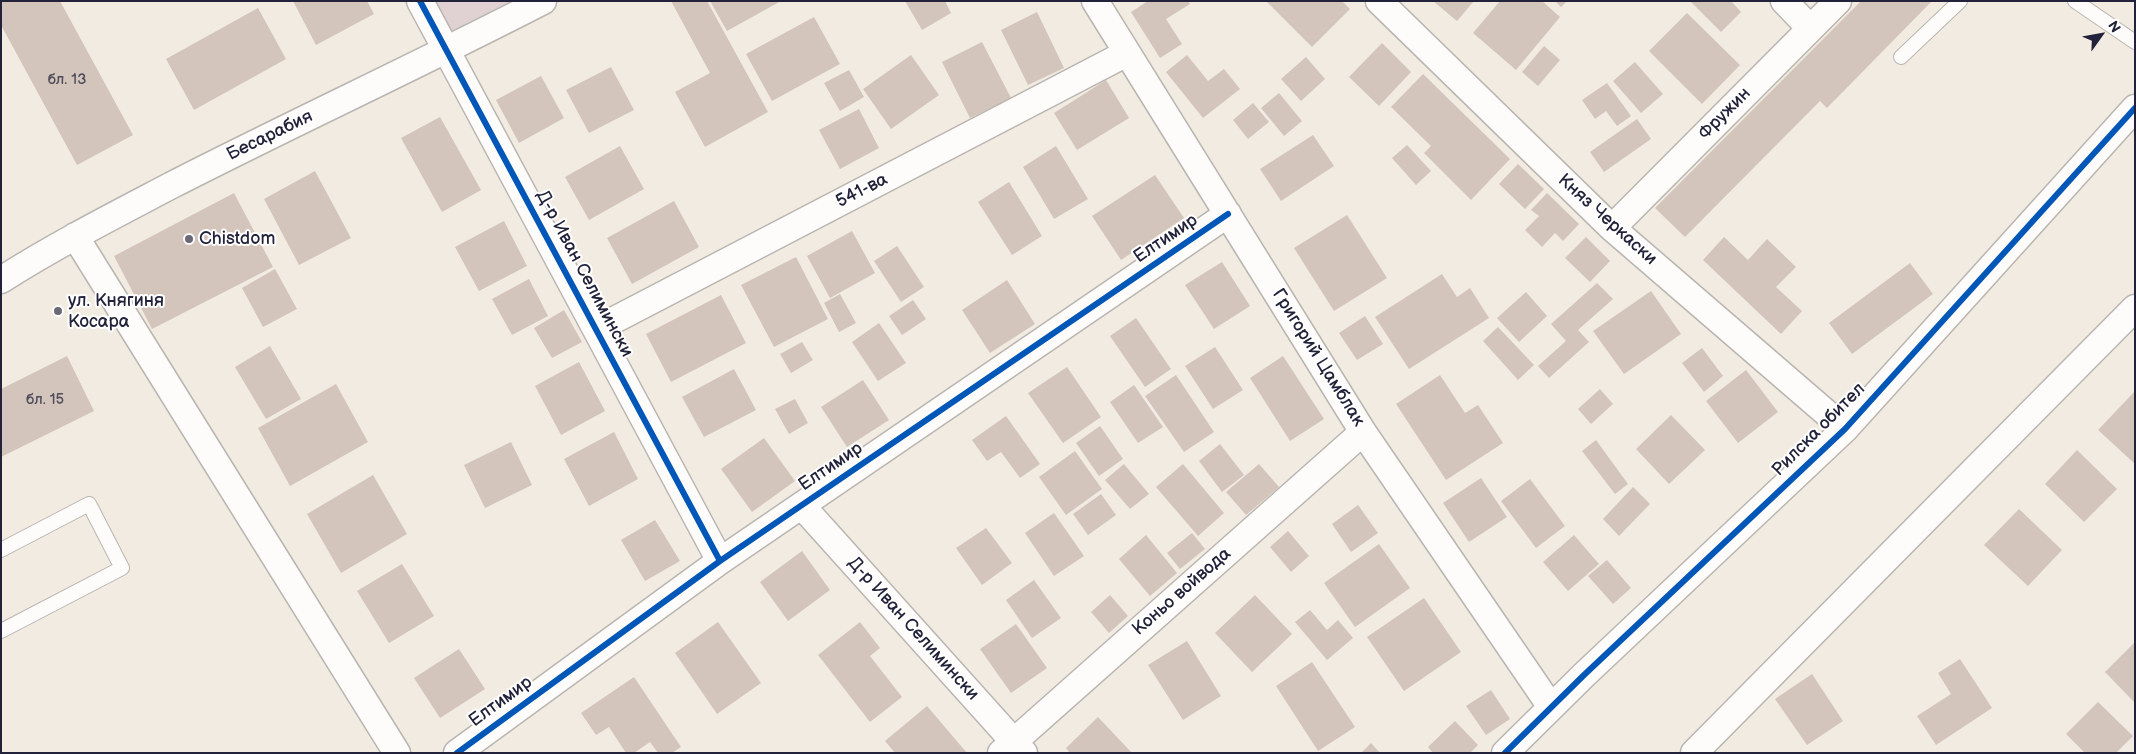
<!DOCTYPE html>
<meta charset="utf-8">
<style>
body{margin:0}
#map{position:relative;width:2136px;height:754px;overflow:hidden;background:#f2ebe1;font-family:"Balsamiq Sans",sans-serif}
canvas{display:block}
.frame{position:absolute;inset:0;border:2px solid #22223b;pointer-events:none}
.north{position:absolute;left:2076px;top:10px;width:50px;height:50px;-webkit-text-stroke:4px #fff;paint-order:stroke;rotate:58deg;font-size:14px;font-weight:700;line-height:20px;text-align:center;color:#22223b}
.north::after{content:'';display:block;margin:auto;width:18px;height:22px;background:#22223b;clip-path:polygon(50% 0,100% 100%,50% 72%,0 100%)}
</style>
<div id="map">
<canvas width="2136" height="754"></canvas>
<div class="frame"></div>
<div class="north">N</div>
</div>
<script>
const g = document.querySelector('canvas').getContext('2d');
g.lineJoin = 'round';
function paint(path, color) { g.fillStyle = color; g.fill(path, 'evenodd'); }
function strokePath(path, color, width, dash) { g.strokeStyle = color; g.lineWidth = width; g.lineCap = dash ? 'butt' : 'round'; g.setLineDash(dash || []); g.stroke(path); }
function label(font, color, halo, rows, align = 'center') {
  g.font = font + ' "Balsamiq Sans",sans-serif'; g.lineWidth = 4; g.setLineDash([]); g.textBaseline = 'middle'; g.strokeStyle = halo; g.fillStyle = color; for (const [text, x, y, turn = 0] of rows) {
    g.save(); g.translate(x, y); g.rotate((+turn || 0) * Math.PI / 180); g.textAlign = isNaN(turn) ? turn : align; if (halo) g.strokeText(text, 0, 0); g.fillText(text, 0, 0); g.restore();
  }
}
paint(new Path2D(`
 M420 1H543L447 50Z`), '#e0d2d3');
paint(new Path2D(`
 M1 1H60L133 135 77 165 1 25Z
 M293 1H367L374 14 316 45Z
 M671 1H707L768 112 705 147 675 92 710 73Z
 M710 1H781L727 31Z
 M905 1H945L951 13 922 30Z
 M1148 1H1188L1190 4 1166 19 1182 44 1160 58 1131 12Z
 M1266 1H1342L1350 9 1312 47Z
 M1433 1H1474L1457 21Z
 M1500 1H1542L1560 17 1516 70 1473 33Z
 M1555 1H1567L1561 7Z
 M1690 1H1731L1741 12 1721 32Z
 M1861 1H1932L1827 108 1820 101 1685 237 1655 208Z
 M258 8 286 59 194 110 166 59Z
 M1037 12 1064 68 1028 85 1001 30Z
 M1687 13 1740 65 1702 104 1649 51Z
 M814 17 840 64 772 101 746 54Z
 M982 42 1011 98 970 118 942 62Z
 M1382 43 1411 72 1379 106 1349 77Z
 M1544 46 1560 60 1538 86 1522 72Z
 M911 55 939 95 891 129 863 89Z
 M1187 55 1208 81 1224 69 1240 89 1203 118 1166 72Z
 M1306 57 1325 79 1301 101 1281 79Z
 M1635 62 1663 94 1641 113 1613 81Z
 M611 67 634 110 589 133 566 90Z
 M849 70 864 97 840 111 824 83Z
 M1423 74 1510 159 1471 200 1424 153 1431 146 1391 107Z
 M541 76 564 118 519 143 496 100Z
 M1106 80 1129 118 1077 150 1054 113Z
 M1607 83 1631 116 1617 126 1606 111 1595 119 1582 100Z
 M1279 93 1302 121 1284 136 1261 108Z
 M1253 103 1269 122 1248 139 1233 120Z
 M859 109 879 148 840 169 819 130Z
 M440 117 481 190 442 212 401 138Z
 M1637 119 1651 139 1604 172 1590 152Z
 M1313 135 1334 166 1281 201 1260 169Z
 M1407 145 1431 171 1416 185 1392 158Z
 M620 146 644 189 589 220 565 177Z
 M1056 146 1088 199 1054 219 1023 167Z
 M1518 164 1544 189 1525 209 1499 184Z
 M315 171 351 238 299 265 264 199Z
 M1155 175 1184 218 1121 260 1092 216Z
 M1009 182 1042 236 1012 255 978 202Z
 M234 193 273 267 152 329 114 256Z
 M1547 193 1579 224 1563 241 1555 233 1542 247 1525 230 1539 216 1531 210Z
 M674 201 699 247 632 284 607 238Z
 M1347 215 1387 278 1334 311 1294 248Z
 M504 221 527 266 479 291 455 247Z
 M852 231 875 273 830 298 807 256Z
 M1586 237 1610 261 1590 282 1565 258Z
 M1724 237 1748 260 1767 239 1796 267 1776 287 1802 311 1781 334 1703 260Z
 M897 246 924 287 901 302 874 261Z
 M796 257 828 319 774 347 741 285Z
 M1222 262 1250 306 1214 329 1185 285Z
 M1910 263 1933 294 1852 354 1829 323Z
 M275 269 297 309 263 327 242 288Z
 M1442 274 1457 297 1470 288 1489 318 1409 369 1375 317Z
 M529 279 548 316 512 335 492 299Z
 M1007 280 1035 324 990 353 962 310Z
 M1597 283 1613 299 1578 330 1589 342 1549 378 1538 366 1566 341 1551 324Z
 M1651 291 1681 334 1624 374 1593 331Z
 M1526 292 1547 316 1519 342 1497 318Z
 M840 294 856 323 839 332 824 303Z
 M721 295 746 343 671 382 646 334Z
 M913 300 926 319 902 335 889 316Z
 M564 310 582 342 552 358 534 328Z
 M1365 316 1383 344 1357 360 1339 333Z
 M1136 318 1171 369 1145 387 1110 336Z
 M879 323 906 363 878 381 852 342Z
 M1498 327 1534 365 1518 380 1483 341Z
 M802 342 813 360 791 373 780 354Z
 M270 346 301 399 266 419 235 367Z
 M1215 347 1243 390 1213 409 1185 366Z
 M1702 348 1723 376 1704 392 1682 363Z
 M67 356 94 411 1 457V389Z
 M1283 356 1324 419 1290 441 1250 378Z
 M579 362 605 411 561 435 535 386Z
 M1067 367 1101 417 1063 443 1028 393Z
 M734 369 756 410 704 437 682 397Z
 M1746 370 1778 412 1738 443 1706 401Z
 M1176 375 1214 432 1184 452 1145 396Z
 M1440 375 1465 413 1478 405 1503 443 1446 480 1396 404Z
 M863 380 889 420 847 447 821 407Z
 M336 384 368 442 290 486 258 428Z
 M1134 385 1163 427 1138 443 1110 402Z
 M1600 389 1613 404 1591 424 1578 409Z
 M2135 391V464L2098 430Z
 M795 399 808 423 789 434 775 409Z
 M1671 415 1705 450 1669 484 1636 449Z
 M1006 416 1040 464 1020 478 1001 452 987 461 972 440Z
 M1100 426 1123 459 1099 476 1076 443Z
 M614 432 638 479 589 506 564 459Z
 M764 438 795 481 752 512 721 469Z
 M1596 440 1628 484 1615 494 1582 451Z
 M511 442 532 485 485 508 464 465Z
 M1220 444 1244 475 1222 492 1199 461Z
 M2077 450 2117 489 2084 522 2045 484Z
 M1075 451 1102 489 1066 515 1039 477Z
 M1124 464 1149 494 1130 509 1105 480Z
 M1183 464 1224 513 1198 536 1156 487Z
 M1259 464 1279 487 1246 515 1226 492Z
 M373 475 407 534 341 573 307 514Z
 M1481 478 1507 517 1469 542 1443 503Z
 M1530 479 1565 526 1536 548 1501 501Z
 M1633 487 1650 504 1619 536 1603 519Z
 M1101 494 1116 515 1088 535 1073 514Z
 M1358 505 1378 533 1351 552 1332 524Z
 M2019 509 2062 550 2028 586 1984 545Z
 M1054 513 1084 556 1054 576 1025 533Z
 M655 520 680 561 645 581 621 540Z
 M986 528 1012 563 982 585 956 548Z
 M1288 531 1309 556 1291 572 1270 547Z
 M1192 533 1205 549 1180 569 1167 553Z
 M1146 535 1177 573 1150 596 1119 559Z
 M1574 535 1599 564 1568 591 1543 562Z
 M1379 544 1410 588 1355 627 1324 583Z
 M802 551 830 590 788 621 760 582Z
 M1607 560 1631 588 1613 604 1588 576Z
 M402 564 434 616 389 643 357 591Z
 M1034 580 1061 618 1032 638 1006 600Z
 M1110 595 1128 616 1109 633 1091 612Z
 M1255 595 1292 634 1252 672 1215 633Z
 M1424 598 1461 652 1404 691 1367 637Z
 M1310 610 1327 630 1338 620 1353 638 1327 660 1295 622Z
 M718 622 761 683 717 714 675 653Z
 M860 622 880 648 870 656 902 697 870 722 818 655Z
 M1016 624 1047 668 1011 693 980 649Z
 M1187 641 1221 696 1183 720 1148 665Z
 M2135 642V703L2105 672Z
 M459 649 485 689 440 718 414 678Z
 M1960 659 1992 708 1936 745 1917 716 1951 694 1938 673Z
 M1312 662 1355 727 1318 751 1276 686Z
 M1812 674 1843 721 1807 745 1775 699Z
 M634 677 681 747 672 753H658L650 742 634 753H626L609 727 596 735 581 713Z
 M1491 690 1510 719 1486 735 1466 706Z
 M2098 702 2133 736 2116 753H2085L2066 734Z
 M927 706 967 753H895L885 741Z
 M1098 717 1132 753H1070L1066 748Z
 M1455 721 1478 745 1470 753H1433L1428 747Z
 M1371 743 1380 753H1361Z`), '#d3c5bb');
const lane = new Path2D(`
 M2075 1 2135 42
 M1901 57 1960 1
 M1 550 89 504 122 568 1 631`);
const street = new Path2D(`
 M420 1 720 561
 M1095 1 1363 432 1551 707
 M1379 1 1612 228 1845 429
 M1784 1 1810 28
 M1612 228 1838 1
 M75 236 397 753
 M1 280C56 245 113 216 170 186 293 123 419 65 543 1
 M597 329 1127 53
 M802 506 1024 753
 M457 753 720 561 1228 214
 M1001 753 1363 432
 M1505 753 1584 675 1845 429 2135 108
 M1694 753 2135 308`);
strokePath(lane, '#b9b5b1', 16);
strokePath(street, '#b9b5b1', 29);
strokePath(lane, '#fdfcfa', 14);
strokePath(street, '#fdfcfa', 26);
strokePath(new Path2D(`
 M420 1 720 561
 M457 753 720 561 1228 214
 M1505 753 1584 675 1845 429 2135 108`), '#0057b8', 6);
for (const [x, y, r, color] of [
 [189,239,5,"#6b6875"],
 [58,311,5,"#6b6875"]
]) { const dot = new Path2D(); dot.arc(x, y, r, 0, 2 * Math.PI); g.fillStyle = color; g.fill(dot); strokePath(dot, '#fff', 2); }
label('15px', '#4e4b5b', null, [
 ["бл. 13",67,80],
 ["бл. 15",45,400]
]);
label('18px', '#22223b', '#fff', [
 ["Фружин",1725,114,-45],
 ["Бесарабия",270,136,-26],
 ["541-ва",862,191,-27],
 ["Княз Черкаски",1607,220,42],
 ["Елтимир",1166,239,-34],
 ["Д-р Иван Селимински",584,274,62],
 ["Григорий Цамблак",1318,358,58],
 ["Рилска обител",1819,430,-45],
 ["Елтимир",831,467,-34],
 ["Коньо войвода",1182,592,-41],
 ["Д-р Иван Селимински",913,629,48],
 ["Елтимир",501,702,-36]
]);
label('18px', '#22223b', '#fff', [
 ["Chistdom",199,239],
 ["ул. Княгиня",68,301],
 ["Косара",68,322]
], 'left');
</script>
